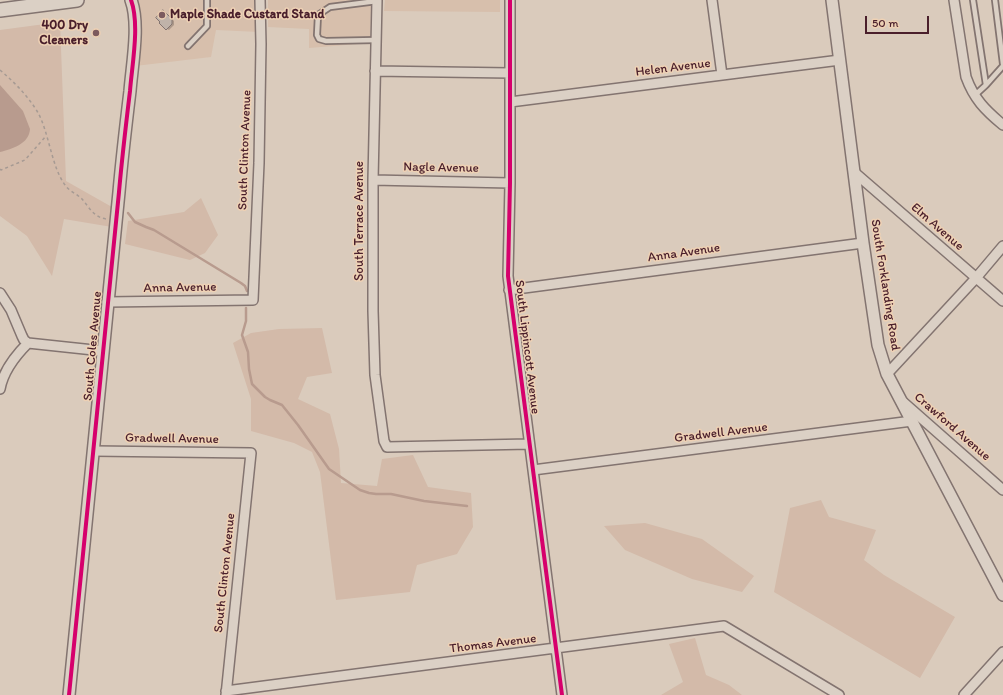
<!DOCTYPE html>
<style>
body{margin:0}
#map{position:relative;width:1003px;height:695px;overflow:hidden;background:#dacbbc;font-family:Itim,sans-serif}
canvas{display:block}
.scale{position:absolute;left:865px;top:16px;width:64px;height:18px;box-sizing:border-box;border:2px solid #4a1f2b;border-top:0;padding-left:5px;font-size:12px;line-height:14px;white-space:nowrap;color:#4a1f2b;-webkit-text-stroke:3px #eed1b4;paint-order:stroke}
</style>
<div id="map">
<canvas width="1003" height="695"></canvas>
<div class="scale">50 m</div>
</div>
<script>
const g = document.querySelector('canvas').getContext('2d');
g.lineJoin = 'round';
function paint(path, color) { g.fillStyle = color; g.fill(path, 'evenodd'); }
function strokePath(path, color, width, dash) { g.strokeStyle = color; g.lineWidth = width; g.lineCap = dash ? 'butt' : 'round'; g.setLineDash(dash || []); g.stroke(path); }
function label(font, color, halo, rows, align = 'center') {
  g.font = font + ' Itim,sans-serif'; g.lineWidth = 3; g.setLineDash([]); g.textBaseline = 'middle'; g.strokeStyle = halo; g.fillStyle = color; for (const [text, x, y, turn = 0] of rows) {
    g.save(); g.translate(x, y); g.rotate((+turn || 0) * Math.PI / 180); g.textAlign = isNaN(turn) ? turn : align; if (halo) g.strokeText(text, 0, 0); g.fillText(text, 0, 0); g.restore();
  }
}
paint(new Path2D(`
 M133 0H258L259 32 216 30 211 57 135 66Z
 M268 0H371L370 43 309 48V29L268 27Z
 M385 0H500V12L384 11Z`), '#d7bfac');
paint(new Path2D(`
 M60 22 66 181 119 211 118 228 64 219 52 276 27 236 0 216V30Z
 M201 198 218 235 205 253 190 260 125 244 128 221 184 212Z
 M322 328 332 373 307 377 298 399 330 414 339 449 341 483 377 486 382 459 413 455 428 487 471 493 473 527 457 554 417 565 410 592 336 600 320 472 312 452 294 443 251 431V399L233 343 251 333 279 329Z
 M821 500 829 517 876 530 864 560 884 575 955 617 920 678 774 592 790 508Z
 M645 523 702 539 754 576 742 592 692 579 625 550 604 526Z
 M695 638 706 675 729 685 742 695H661L683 682 669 644Z`), '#d3baa9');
paint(new Path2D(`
 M0 85 23 111 30 129C29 144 12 149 0 152Z`), '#b89b8e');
paint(new Path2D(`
 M166 13 174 21V25L169 30 167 29Z`), '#0003');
strokePath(new Path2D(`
 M128 213 135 222 146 227 154 230 241 283 245 286 247 291
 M246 308V321L242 335 248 352 249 369 252 384 265 397 270 400 282 405 298 425 329 469 360 490 369 493 376 494H391L424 501 467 506`), '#b89b8e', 2.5);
const building = new Path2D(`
 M163 10 172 19V24L166 30 159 23 160 22 156 18Z`);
paint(building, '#c0b3a9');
strokePath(building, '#837470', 1);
const service = new Path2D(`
 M973 0 986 85 1003 66
 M995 0 1003 64
 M376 40 326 41 319 39 317 35 318 15 330 7 377 1
 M188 46 207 26V0
 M974 96 986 85`);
const minor = new Path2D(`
 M377 0 373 180V311L375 375 384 441 387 447 529 444
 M510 0V183L508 276 562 695
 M712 0 722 75
 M954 0 966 77C974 99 985 110 1003 125
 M375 71 510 73
 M510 102 840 60
 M854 172 1003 301
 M373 180 510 183
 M509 290 863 243
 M0 293 11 310 22 336 24 340 28 343
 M107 302 253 300 259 163 261 44 260 0
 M887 374 976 278 1003 246
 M0 389C3 372 16 355 28 343L103 351
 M903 402 1003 490
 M94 451 251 453 226 695
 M533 470 912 421
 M226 691 724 626 839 695
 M964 695 1003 652`);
const tertiary = new Path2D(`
 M832 0 863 243 878 345 887 374 1003 595
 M69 695C86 527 101 359 119 192 122 158 126 124 130 91 132 65 140 24 131 0`);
const secondary = new Path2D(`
 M0 10 77 0`);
strokePath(service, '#837470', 8);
strokePath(minor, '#837470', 12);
strokePath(tertiary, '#837470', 14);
strokePath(secondary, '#837470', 16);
strokePath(new Path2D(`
 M0 70C14 82 27 95 37 111 49 131 51 166 65 185 69 191 77 194 82 199 89 207 94 218 107 219
 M0 169 1 170 25 160 46 136`), '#a69a93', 1.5, [3, 3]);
strokePath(service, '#dbd0c5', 4.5);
strokePath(minor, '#dbd0c5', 9);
strokePath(tertiary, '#dbd0c5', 11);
strokePath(secondary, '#dbd0c5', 13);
strokePath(new Path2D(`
 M510 0V183L508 276 562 695
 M69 695C86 527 101 359 119 192 122 158 126 124 130 91 132 65 140 24 131 0`), '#d6006c', 4);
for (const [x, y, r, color] of [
 [162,15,4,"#7c5b5e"],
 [96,33,4,"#7c5b5e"]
]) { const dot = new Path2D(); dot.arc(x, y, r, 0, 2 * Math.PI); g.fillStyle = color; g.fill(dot); strokePath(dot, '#eed1b4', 1.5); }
label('bold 13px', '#4a1f2b', '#eed1b4', [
 ["Maple Shade Custard Stand",170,15],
 ["400 Dry",88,26,"right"],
 ["Cleaners",88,41,"right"]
], 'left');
label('13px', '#4a1f2b', '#eed1b4', [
 ["Helen Avenue",673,68,-7],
 ["South Clinton Avenue",245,150,-88],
 ["Nagle Avenue",441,168,1],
 ["South Terrace Avenue",360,221,-90],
 ["Elm Avenue",937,227,41],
 ["Anna Avenue",684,253,-8],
 ["South Forklanding Road",885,285,81],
 ["Anna Avenue",180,288,-1],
 ["South Coles Avenue",93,346,-85],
 ["South Lippincott Avenue",527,347,83],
 ["Crawford Avenue",952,427,41],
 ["Gradwell Avenue",721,433,-7],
 ["Gradwell Avenue",172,439,1],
 ["South Clinton Avenue",225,573,-84],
 ["Thomas Avenue",493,644,-7]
]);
</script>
